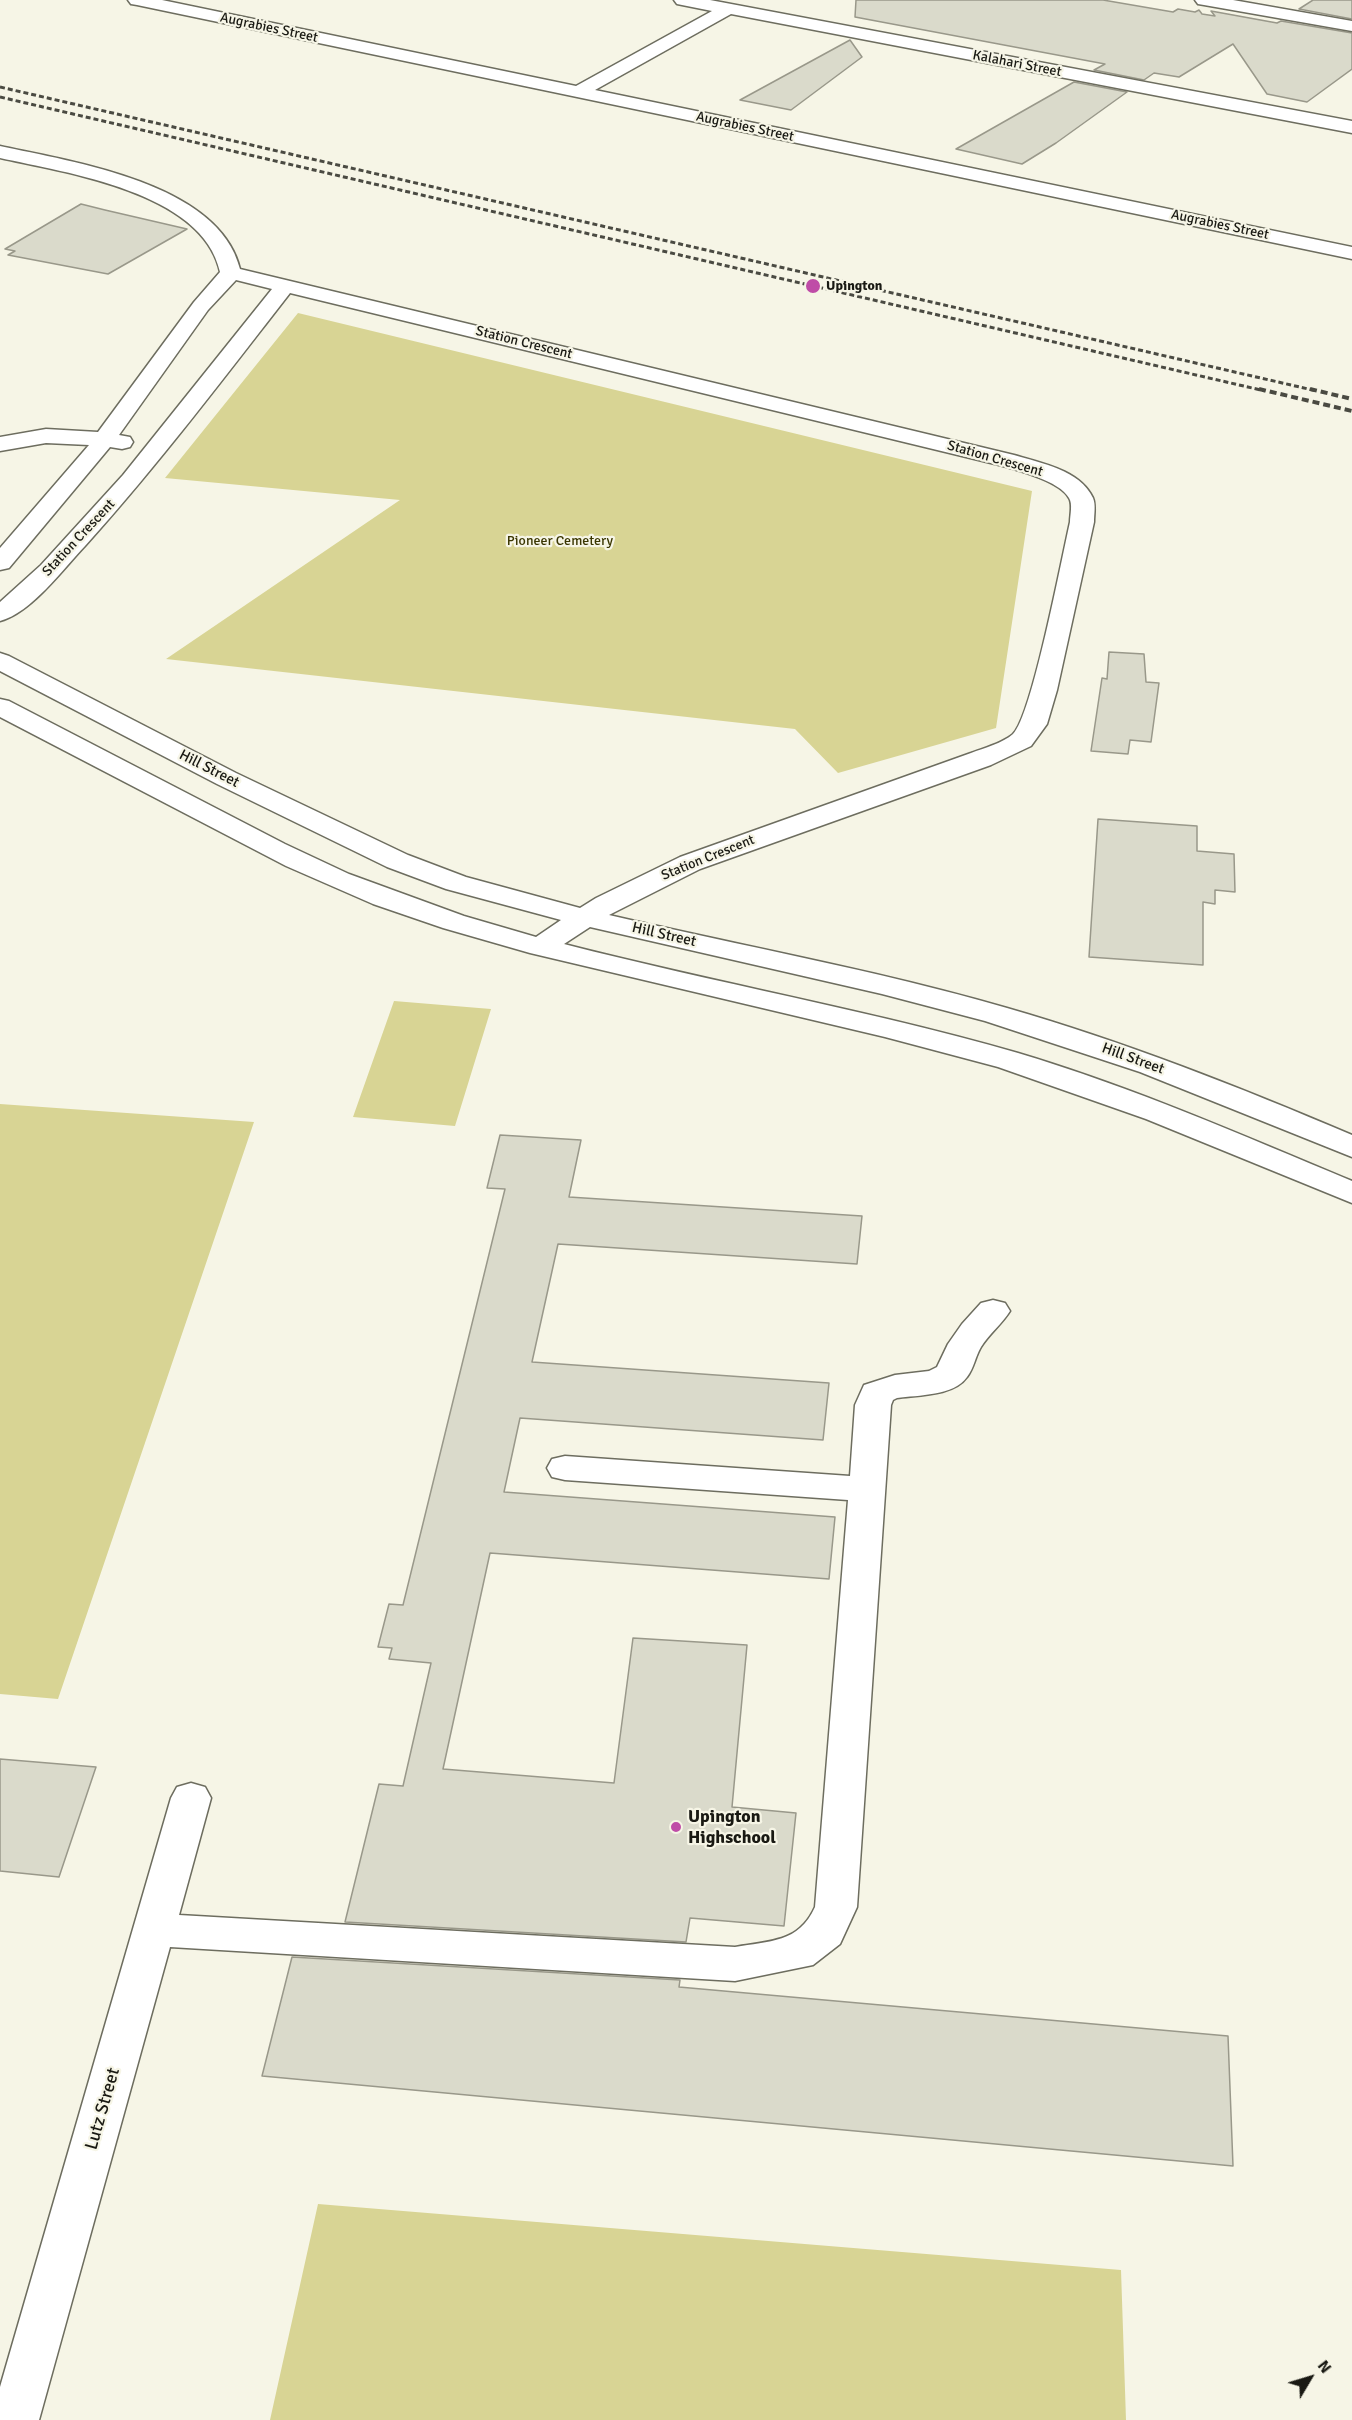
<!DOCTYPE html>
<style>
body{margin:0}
#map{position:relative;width:1352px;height:2420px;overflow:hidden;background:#f6f5e6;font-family:Signika,sans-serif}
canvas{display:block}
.north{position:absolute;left:1280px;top:2348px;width:60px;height:60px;-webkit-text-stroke:4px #f6f5e6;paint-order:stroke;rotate:52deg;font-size:16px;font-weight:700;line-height:24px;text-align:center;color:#191913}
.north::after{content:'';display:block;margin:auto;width:21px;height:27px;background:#191913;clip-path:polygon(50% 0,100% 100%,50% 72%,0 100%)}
</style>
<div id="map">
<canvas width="1352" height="2420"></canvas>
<div class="north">N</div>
</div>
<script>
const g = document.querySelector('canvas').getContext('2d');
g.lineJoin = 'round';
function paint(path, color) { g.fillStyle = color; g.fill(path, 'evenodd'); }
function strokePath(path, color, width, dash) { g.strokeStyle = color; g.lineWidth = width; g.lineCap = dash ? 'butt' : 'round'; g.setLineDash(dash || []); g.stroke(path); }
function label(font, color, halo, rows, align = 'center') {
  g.font = font + ' Signika,sans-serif'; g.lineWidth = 4.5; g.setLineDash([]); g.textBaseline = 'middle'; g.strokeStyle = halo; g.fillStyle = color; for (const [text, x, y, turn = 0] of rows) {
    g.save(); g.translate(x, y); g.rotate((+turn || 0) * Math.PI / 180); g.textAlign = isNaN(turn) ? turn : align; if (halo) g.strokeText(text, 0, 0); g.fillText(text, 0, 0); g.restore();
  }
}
paint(new Path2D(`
 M298 313 1032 491 996 728 838 773 795 729 166 659 400 500 165 478Z
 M394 1001 491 1009 455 1126 353 1117Z
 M0 1104 254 1122 58 1699 0 1694Z
 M318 2204 1121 2270 1126 2420H270Z`), '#d8d494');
const building = new Path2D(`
 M856 0H1103L1173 12 1178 9 1195 12 1199 10 1202 14 1215 16 1211 11 1277 23 1281 21 1352 33V69L1307 102 1267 94 1233 44 1179 77 1154 73 1144 80 1094 70 1105 64 855 17Z
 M1313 0H1352V19L1299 9Z
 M850 40 862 57 791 110 740 100Z
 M1074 82 1127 92 1056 143 1022 164 956 149Z
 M81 204 105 210 187 229 108 274 8 255 15 251 5 249Z
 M1109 652 1144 654 1146 682 1159 683 1151 742 1130 740 1128 754 1091 751 1102 678 1107 679Z
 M1098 819 1197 826V851L1234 854 1235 892 1215 890V904L1203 902V965L1089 957Z
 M500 1135 581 1140 569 1197 862 1216 857 1264 558 1244 532 1362 829 1383 823 1440 520 1418 504 1492 835 1517 829 1579 490 1553 443 1769 614 1783 633 1638 747 1645 732 1807 796 1813 784 1926 690 1918 686 1942 345 1922 379 1784 403 1786 431 1663 389 1659 392 1648 378 1647 389 1604 403 1605 505 1189 487 1188Z
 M0 1759 96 1767 59 1877 0 1871Z
 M292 1957 680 1980 679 1987 1228 2036 1233 2166 262 2076Z`);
paint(building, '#dadacb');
strokePath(building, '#99988a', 1.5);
const minor = new Path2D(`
 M128 0H162L576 86 712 11 677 4 674 0H710L1352 121V133L731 14 595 90 1352 247V259L137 5 131 4Z
 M1195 0H1233L1352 21V31L1204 5 1198 4Z
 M0 146C73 162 219 183 240 269L1014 455C1041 463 1080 470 1093 498 1096 505 1094 514 1094 522L1057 690 1047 724 1031 746 991 765 700 869 609 915C742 946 876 970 1007 1008 1125 1042 1239 1087 1352 1135V1157L1140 1072 985 1021 882 994 590 927 564 944C715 983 869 1010 1018 1053 1132 1087 1242 1135 1352 1181V1203L1146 1119 998 1067 885 1037 530 953 443 928 373 904 286 866 0 717V699L9 701 285 844 349 874 464 916 536 937 561 920 446 889 387 867 217 784 0 671V653L9 656 236 773 408 855 466 877 580 908 596 898 680 857 971 753C984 748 1003 743 1013 734 1032 716 1062 557 1070 522 1070 515 1073 504 1069 498 1060 481 1017 470 999 465L290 293C223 379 158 465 85 546 63 569 31 613 0 621V602L41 565 123 475 272 289 236 280 208 310 119 435 130 437 133 442 130 447 122 449 110 447 9 568 0 570V548L89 445 46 443 0 451V437L46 429 98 432 194 302 220 272C203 192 67 173 0 158Z
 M993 1300 1005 1303 1010 1311C1002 1324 989 1334 981 1347 975 1357 974 1368 967 1377 954 1396 918 1395 897 1398L893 1400 891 1405 857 1907 840 1944 813 1965 735 1981 170 1947 39 2420H0V2387L171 1798 177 1787 191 1783 205 1787 211 1798 179 1915 735 1947C769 1941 799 1943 815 1907L848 1500 565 1480 552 1477 547 1468 552 1459 565 1456 850 1476 855 1405 864 1385 895 1375 929 1371 937 1367 948 1344 962 1324 981 1303Z`);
strokePath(minor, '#6d6d5f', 3);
paint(minor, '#fff');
strokePath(new Path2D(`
 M0 87 1317 391
 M0 97 1265 391`), '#4a4a42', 3, [5, 3]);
strokePath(new Path2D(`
 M1259 389 1352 411
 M1310 389 1352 399`), '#4a4a42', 4, [7, 4]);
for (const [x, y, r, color] of [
 [813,286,8,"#bf4ca7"],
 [676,1827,6,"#bf4ca7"]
]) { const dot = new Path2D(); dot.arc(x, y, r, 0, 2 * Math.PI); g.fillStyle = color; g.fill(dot); strokePath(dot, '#f6f5e6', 2); }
label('14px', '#191913', '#f6f5e6', [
 ["Augrabies Street",269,28,12],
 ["Kalahari Street",1017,64,11],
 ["Augrabies Street",745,127,12],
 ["Augrabies Street",1220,225,12],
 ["Station Crescent",524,343,14],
 ["Station Crescent",995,459,16],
 ["Station Crescent",79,538,-47],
 ["Station Crescent",708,858,-22]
]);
label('bold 14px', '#191913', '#f6f5e6', [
 ["Upington",826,286]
], 'left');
label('14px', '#3a3601', '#f6f5e6', [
 ["Pioneer Cemetery",560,541]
]);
label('15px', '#191913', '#f6f5e6', [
 ["Hill Street",209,769,27],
 ["Hill Street",664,935,13],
 ["Hill Street",1133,1059,20]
]);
label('bold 18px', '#191913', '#f6f5e6', [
 ["Upington",688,1817],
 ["Highschool",688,1838]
], 'left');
label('18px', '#191913', '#f6f5e6', [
 ["Lutz Street",103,2109,-74]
]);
</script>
